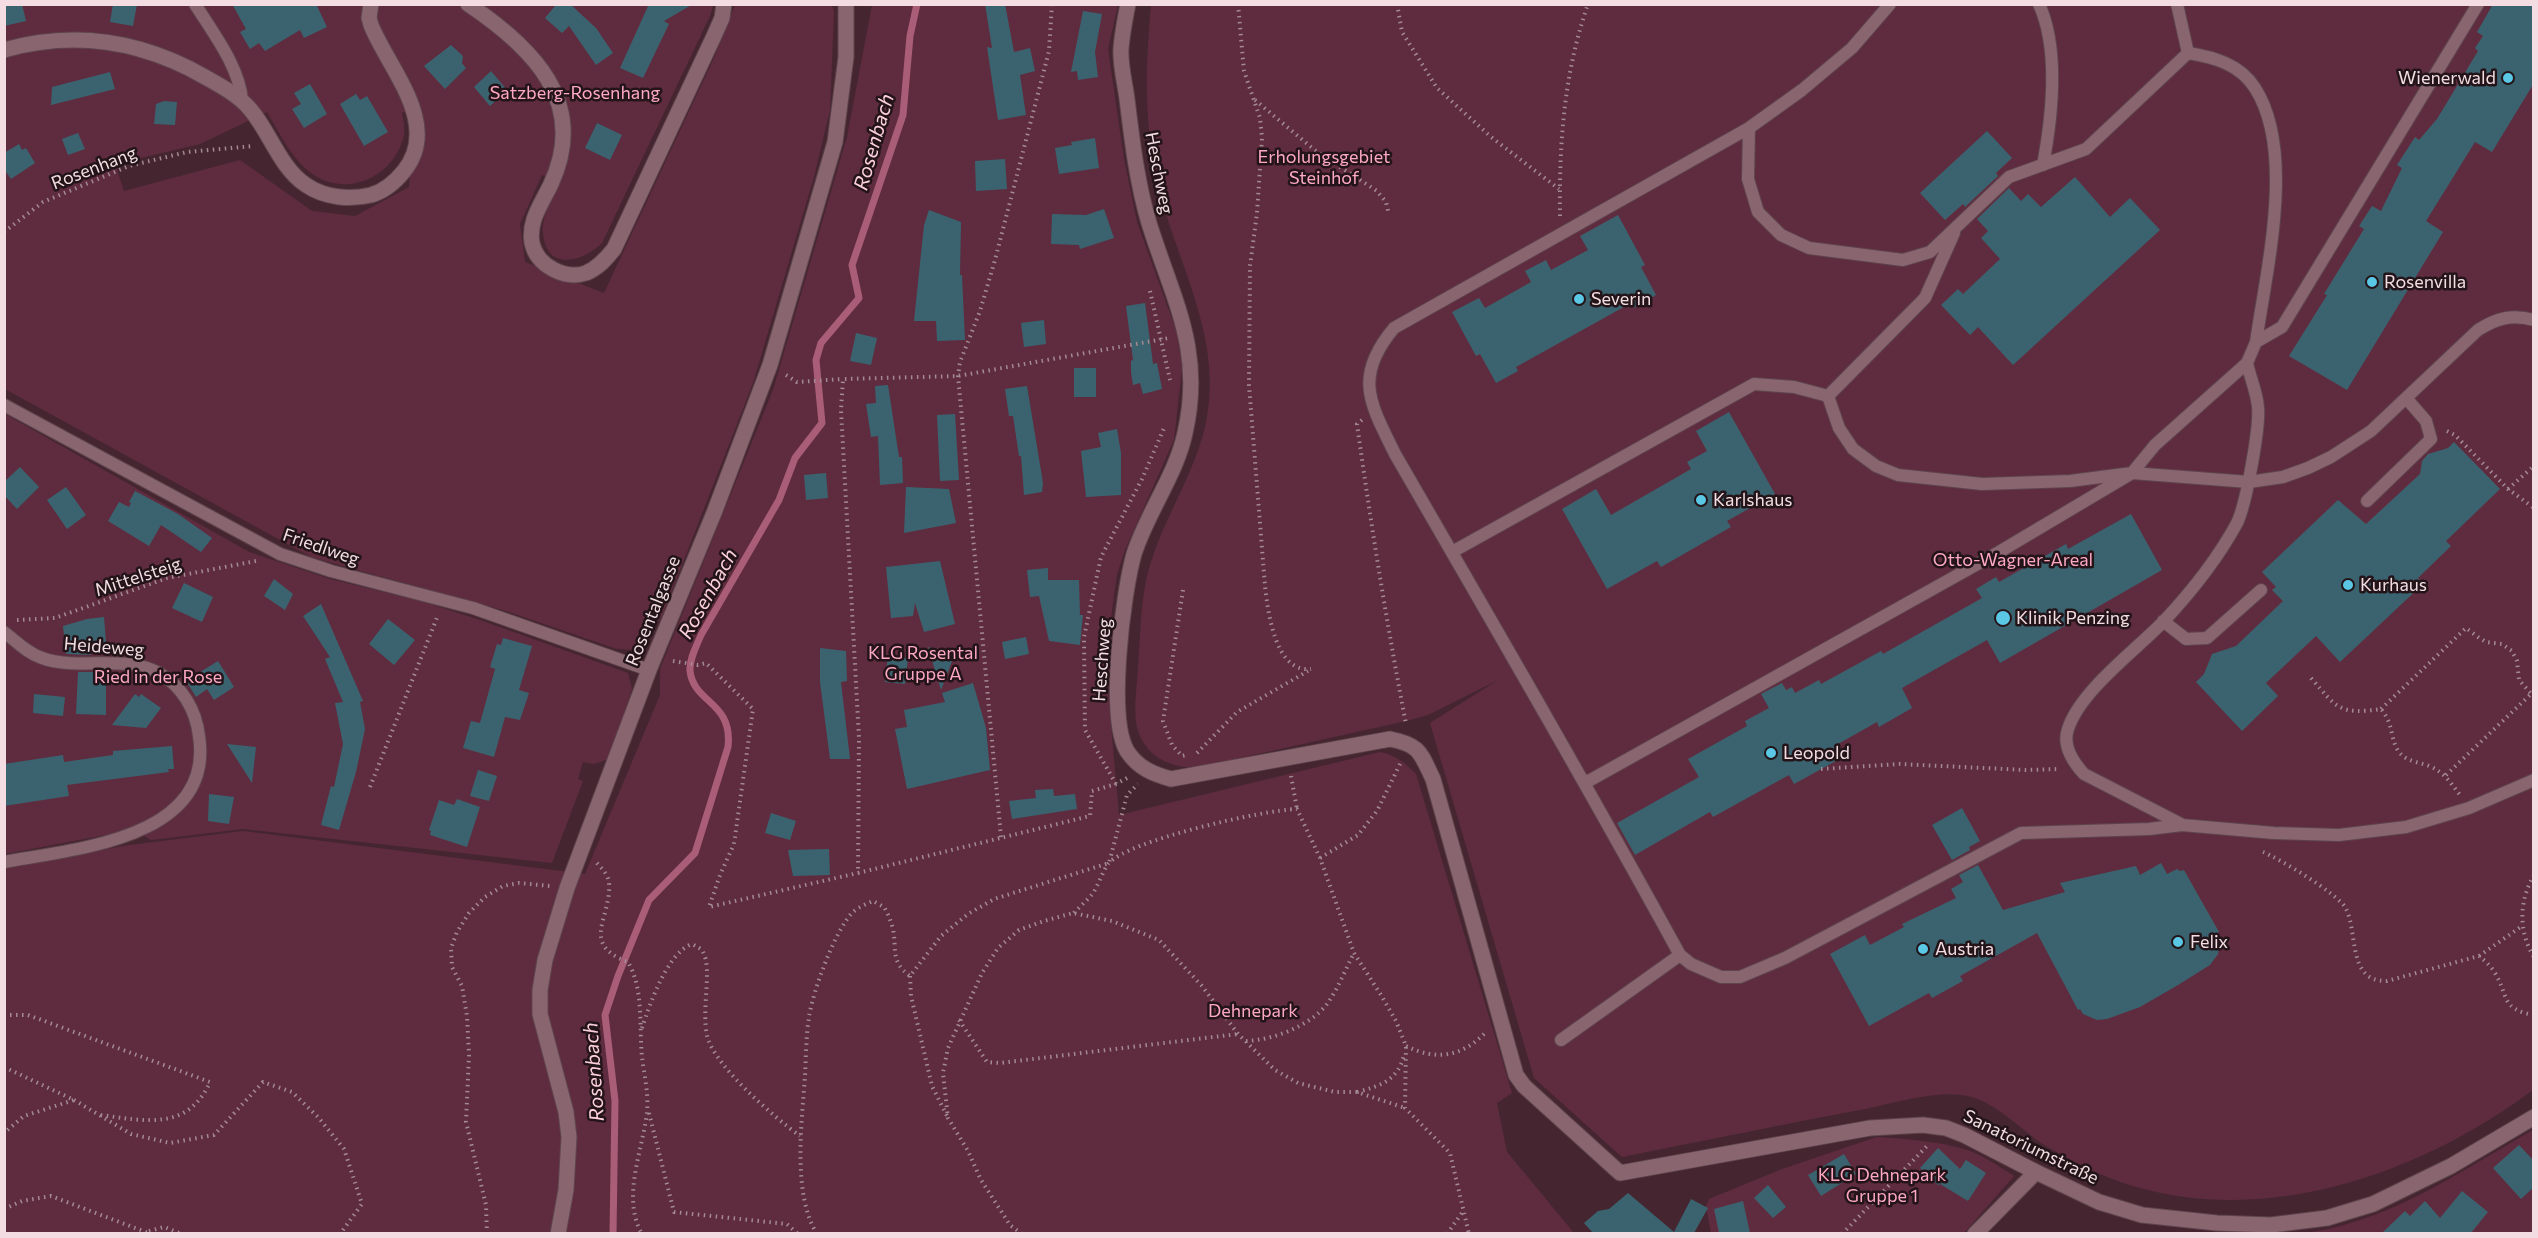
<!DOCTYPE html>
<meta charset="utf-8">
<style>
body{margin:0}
#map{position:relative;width:2538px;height:1238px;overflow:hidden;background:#452630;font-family:Commissioner,sans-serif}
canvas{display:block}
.frame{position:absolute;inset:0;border:6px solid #f3dde3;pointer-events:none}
</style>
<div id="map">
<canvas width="2538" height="1238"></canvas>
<div class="frame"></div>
</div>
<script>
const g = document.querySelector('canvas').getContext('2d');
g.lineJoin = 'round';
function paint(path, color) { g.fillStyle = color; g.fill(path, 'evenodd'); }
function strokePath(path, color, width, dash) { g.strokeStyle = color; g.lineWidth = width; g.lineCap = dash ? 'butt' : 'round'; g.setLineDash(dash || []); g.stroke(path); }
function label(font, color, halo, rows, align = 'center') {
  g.font = font + ' Commissioner,sans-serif'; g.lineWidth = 5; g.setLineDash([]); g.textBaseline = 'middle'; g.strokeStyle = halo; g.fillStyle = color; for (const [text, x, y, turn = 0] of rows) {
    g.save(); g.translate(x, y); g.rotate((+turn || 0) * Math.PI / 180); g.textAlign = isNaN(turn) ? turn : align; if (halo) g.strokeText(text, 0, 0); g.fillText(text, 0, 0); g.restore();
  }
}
paint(new Path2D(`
 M4 5H713L710 16 602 243C583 262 546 272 543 233 541 215 554 196 561 180L542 175 520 224 525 262 604 293 714 58 735 5H832L834 12 830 110 814 177 753 383 662 616 640 650 617 649 506 611 311 557 5 389ZM267 112C280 134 292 160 314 175 348 197 392 177 403 139 406 132 403 120 402 112L415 114 409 187 355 216 312 211 240 160 124 191 115 164 200 144Z
 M872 5H1118L1108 49 1124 159 1137 222 1177 333 1182 368 1174 440 1125 550 1117 574 1111 618 1108 692 1119 815 1380 752C1396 755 1405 763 1416 774L1512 1093 1497 1103 1507 1152 1574 1233 5 1234V867L130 845 243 831 585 874 660 695V669L773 390 847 137Z
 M1151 5H2533V1090C2411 1181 2238 1238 2091 1170 2076 1162 2059 1154 2044 1145 2019 1128 1993 1099 1962 1095 1934 1091 1893 1103 1865 1109 1784 1124 1703 1141 1622 1157L1534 1078 1430 723 1498 680 1428 715 1406 721 1195 768C1175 767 1155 761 1144 743 1140 738 1137 729 1136 722 1134 705 1137 686 1138 668 1141 630 1140 592 1153 556 1169 509 1198 467 1207 417 1223 331 1171 253 1155 172 1144 117 1146 60 1151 5Z
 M5 414 249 552 330 579 421 601 480 620 628 673 632 689 609 759 594 764 583 762 578 779 583 781 552 863 243 829 151 840 129 827 121 832 5 854Z
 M2533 1130V1233L2296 1234C2384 1226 2459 1172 2533 1130Z
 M1877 1137C1905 1139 1934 1141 1960 1148 1979 1152 1998 1166 2014 1176L1964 1233H1711L1706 1206 1709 1199 1782 1169Z`), '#5f2c3f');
strokePath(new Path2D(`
 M613 1234 615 1101 605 1015 618 976 649 900 695 853 728 747C733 701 694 704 690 671 689 659 697 645 701 635L779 500 795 458 822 423 816 360 821 343 859 298 852 265 903 115 910 36 917 4`), '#a95d77', 7);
paint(new Path2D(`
 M4 4H22L26 21 4 26Z
 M113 4H137L133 26 110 22Z
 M232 4H316L327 27 304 38 300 30 265 51 259 43 250 49 240 32 246 29Z
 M554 4H570L596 28 613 53 596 65 569 26 562 33 545 18 555 6Z
 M649 4H693L664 21 669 24 643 78 620 68Z
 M985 4H1005L1014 52 1030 48 1035 71 1020 75 1026 115 998 120 987 47 992 48Z
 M2493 4H2534V83L2492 152 2475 142 2426 221 2443 232 2347 390 2289 356 2327 295 2324 294 2364 229 2359 226 2372 206 2381 211 2402 168 2397 165 2415 137 2419 140 2437 119 2478 51 2475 48 2483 36 2477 32Z
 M1083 11 1102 14 1095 52 1098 77 1078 80 1077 71 1071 72Z
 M451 45 463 56 462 63 466 68 445 89 424 66Z
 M491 71 507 90 490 106 474 87Z
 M110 72 115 89 51 105 52 87Z
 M310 84 327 114 304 128 292 109 301 104 294 93Z
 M356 94 360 100 367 96 388 132 364 146 340 104Z
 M164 101 177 102 175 125 154 124 156 104Z
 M597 123 622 135 610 160 585 148Z
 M1987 131 2012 158 1996 173 1998 176 1965 207 1963 204 1945 220 1920 193Z
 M78 133 85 149 68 155 62 139Z
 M1095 138 1099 168 1059 174 1055 148 1072 145 1071 142Z
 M19 144 22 150 26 148 35 163 11 179 4 169V153Z
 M1005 159 1007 189 976 191 975 161Z
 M2075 177 2110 217 2130 198 2160 230 2013 365 1978 327 1970 335 1941 305 1958 289 1963 294 2000 259 1981 238 1988 231 1977 219 2009 188 2021 201 2028 194 2041 207Z
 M1104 209 1114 238 1080 249 1079 245 1051 244 1052 214 1086 215Z
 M929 210 961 222 960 275H962L965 340 937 341 936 321H914L924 225Z
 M1618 215 1645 265 1641 267 1656 295 1634 308 1631 303 1516 367 1518 371 1496 383 1480 354 1476 356 1452 312 1479 298 1485 308 1531 282 1525 271 1546 260 1551 270 1588 250 1580 236Z
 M1145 303 1153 364 1157 363 1162 389 1143 394 1140 383 1133 385 1131 372V361L1133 360 1126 306Z
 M1044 320 1046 344 1024 347 1021 323Z
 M856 333 877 338 871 365 850 361Z
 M1074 368H1096V397H1074Z
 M888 385 899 457H902L903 483 880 485 878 436 871 437 866 404 876 403 875 386Z
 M1027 386 1043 483 1042 492 1024 495 1021 456H1019L1013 416H1009L1005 389Z
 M1729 412 1775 494 1727 521 1731 527 1661 567 1657 561 1607 589 1562 509 1596 489 1611 515 1691 469 1687 462 1707 451 1696 431Z
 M955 414 959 480 940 481 937 415Z
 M1117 429 1121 453V495L1086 497 1081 451 1101 447 1098 433Z
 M2454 442 2500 489 2446 541 2451 546 2418 578 2423 584 2340 662 2316 636 2266 683 2278 696 2242 731 2196 682 2204 674 2212 654 2236 646 2283 601 2272 590 2276 587 2262 572 2338 500 2366 524 2420 474 2422 461 2428 454 2448 448Z
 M20 467 39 487 17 509 4 495V482Z
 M826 473 828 498 806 500 804 475Z
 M66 487 86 515 67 529 47 500Z
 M906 487 949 489 956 523 904 533Z
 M135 491 178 514 212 538 201 552 161 525 149 546 108 521 119 502 129 507 131 503 129 502Z
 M2131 514 2162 570 2000 663 1987 640 1902 688 1912 708 1879 727 1877 722 1838 744 1845 756 1794 784 1789 775 1713 817 1710 812 1635 855 1617 823 1699 777 1688 759 1747 726 1745 721 1769 708 1761 694 1782 683 1786 690 1792 687 1795 693 1819 680 1821 684 1881 651 1883 654 1982 598 1976 589 1996 577 1999 582 2066 544 2068 549Z
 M940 561 955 624 924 632 915 603 913 616 891 618 886 567Z
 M1048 568V580H1079L1080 615H1083L1080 645 1049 641 1039 596 1030 597 1027 570Z
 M274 579 293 594 285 610 264 596Z
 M184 583 213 597 202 622 172 608Z
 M321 604 363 701 360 702 365 729 356 772 339 830 321 825 331 786 334 787 343 744 335 703 343 702 325 659 330 657 303 616Z
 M104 617 106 642 90 643 91 655 66 654 63 626 87 619Z
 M388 619 415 640 394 665 369 644Z
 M1026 637 1029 654 1005 659 1002 642Z
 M503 638 532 646 519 690 529 693 520 720 505 717 494 757 463 748 471 721 480 723 495 669 490 667 497 644 501 645Z
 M928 647 954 656 941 690Z
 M820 648 846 651 847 681 841 682 850 759H830L820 682Z
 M888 656 908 658 905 684 885 682Z
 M218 661 234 687 214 700 207 689 196 697 186 681Z
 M78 672H94L95 682H106V715L76 714Z
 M973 683 986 728 990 770 907 789 895 729 907 727 904 710 945 702 942 693Z
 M34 694 65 697 63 716 33 713Z
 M135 694 139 697 141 694 161 708 146 728 112 725Z
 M227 744 256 747 252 783Z
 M172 746 174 769H168L169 772 67 785 69 796 4 806V764L63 755 64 762 113 755V751Z
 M478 770 497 776 489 801 470 796Z
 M1053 789 1054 796 1075 794 1077 809 1012 819 1009 801 1036 798 1035 790Z
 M209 794 234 797 229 824 208 821Z
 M457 799 480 807 467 847 430 835 431 831 429 830 439 800 454 805Z
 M1962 808 1980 841 1969 847 1970 850 1952 860 1932 825Z
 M771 813 796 821 790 840 765 833Z
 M829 849 830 875 793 876 788 850Z
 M2161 863 2167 874 2177 869 2180 871 2184 870 2219 932 2215 934 2220 942 2218 954 2210 965 2178 985 2140 1007 2107 1019 2097 1020 2083 1014 2080 1009 2078 1010 2037 933 1960 976 1963 981 1932 998 1929 993 1869 1026 1830 954 1865 935 1870 945 1904 927 1902 924 1956 898 1951 889 1963 882 1959 875 1978 865 2003 910 2065 892 2060 883 2136 866 2140 875Z
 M2519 1145 2534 1161V1187L2521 1199 2493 1168Z
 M1938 1148 1960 1169 1966 1160 1986 1173 1968 1201 1940 1184 1938 1185 1920 1168Z
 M1844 1154 1856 1174 1821 1196 1808 1175Z
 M1768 1185 1786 1207 1773 1218 1754 1198Z
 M2462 1191 2488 1212 2471 1233H2382L2405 1211 2410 1216 2425 1201 2440 1218Z
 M1628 1193 1674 1232 1691 1199 1708 1208 1694 1233H1593L1584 1223 1598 1211 1609 1209Z
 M1743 1201 1750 1233H1719L1714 1209Z`), '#3b636f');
const service = new Path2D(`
 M195 4C213 33 239 66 242 100
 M1890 4 1852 48 1802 90 1749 128 1394 328C1353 377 1370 403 1395 454 1491 620 1588 787 1680 955L1691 964 1721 977H1740L1785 958 2021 833 2149 829 2182 825 2274 833 2339 835 2406 827 2469 808 2534 780
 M2039 4C2060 50 2052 117 2043 165
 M2177 4 2188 53
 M1954 233 1925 298 1828 396 1839 428 1853 449 1876 466 1898 475 1982 484 2070 481 2132 473 2249 482 2283 477 2308 468 2331 457 2371 431 2478 330C2497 318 2512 314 2534 320
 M2256 342 2282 327 2478 4
 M4 405 280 554 331 571 473 608 649 670
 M2367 501 2431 439 2426 421 2406 398
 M1452 552 1754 384 1794 387 1828 396
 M2163 621 2186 639 2207 638 2261 590
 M4 632C16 641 27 653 42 658 78 671 124 654 159 673 182 686 196 710 199 736 215 839 74 849 4 862
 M1585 783 1999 552 2132 473 2155 445 2247 363 2256 342C2266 271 2296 152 2255 88 2240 64 2213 57 2188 53L2086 149 2009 177 1930 252 1903 260 1809 248 1781 235 1758 212 1748 179 1749 128
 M2181 824 2084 774C2073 762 2062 746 2068 729 2080 691 2136 650 2164 621 2192 591 2217 560 2237 523 2246 505 2260 427 2258 407 2257 393 2250 377 2247 363
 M1561 1040 1680 955`);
const minor = new Path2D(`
 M468 4C532 47 589 102 551 184 542 203 528 221 532 243 537 266 565 280 586 273 598 268 606 259 614 249L714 36 722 18 724 4
 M1128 4C1125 19 1122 34 1121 49 1120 65 1125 83 1127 99 1132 140 1137 183 1149 223 1173 300 1204 350 1185 433 1176 475 1147 513 1134 554 1123 593 1107 717 1127 751 1138 768 1153 774 1171 779L1390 739C1420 745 1420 752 1433 779L1516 1075 1524 1086 1620 1173 1870 1128 1923 1125 1946 1128 1964 1135 2036 1172 2099 1202 2142 1215 2217 1223 2271 1225 2327 1218 2373 1204 2451 1166 2534 1117
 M4 50C75 30 142 41 205 77 221 86 238 95 250 109 270 132 280 168 306 185 325 198 350 200 371 195 385 191 396 181 404 171 442 124 388 68 371 25L369 18 371 4
 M558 1234 566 1190 569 1137 566 1112 540 1014V990L545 960 567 888 649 670 714 513 770 365 835 142 846 57V4
 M1975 1234 2036 1172`);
strokePath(service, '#5e444d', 14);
strokePath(minor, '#5e444d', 17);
strokePath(new Path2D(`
 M1238 4 1244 71 1260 118 1262 138 1257 213 1250 266 1249 385 1265 586C1268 612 1275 673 1311 669
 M1397 4 1402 32 1437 88 1491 137 1559 189
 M1255 100 1317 152 1377 191 1386 202 1389 215
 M1560 216C1559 144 1564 73 1588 4
 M4 232 43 202 129 166 187 152 254 146
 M1150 291 1170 380
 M786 375 797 382 843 379
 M1362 420 1357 424C1371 525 1387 625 1406 724
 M2447 431 2455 435 2508 489 2534 508
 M2508 489 2534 466
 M1183 590 1163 721 1172 745 1182 756 1186 755
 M17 620 55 618 167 578 256 561
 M673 661 698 665 706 663 753 709 734 844 720 875 709 907 858 873
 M2311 678C2337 708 2339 715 2381 709 2394 724 2390 740 2399 752 2407 762 2419 762 2429 766 2444 772 2451 783 2460 795
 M2381 709 2466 628 2478 637 2486 642 2502 644 2512 651 2517 661 2519 680 2534 697
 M1197 753 1237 712 1308 671
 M1821 769 1899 764 2026 770 2060 769
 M2446 775 2531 694
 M1291 776 1297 809
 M1127 778 1116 784 1092 791 1090 816 858 873 859 738 841 410 843 379 958 376 1169 338
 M1116 784 1085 730 1084 637 1101 557 1142 479 1165 426
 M370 787 438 615
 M1001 837 958 376 960 362 980 311 995 260 1049 51 1052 4
 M2263 852C2280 859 2336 893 2345 907 2359 931 2346 982 2387 981L2479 956C2485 961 2491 966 2495 973 2509 996 2500 1009 2534 1015
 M1320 858 1358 835 1377 811 1402 760
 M597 863C602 869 608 874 609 883 612 917 579 944 628 962 644 989 639 1027 642 1057 644 1074 649 1095 647 1112 643 1150 621 1197 642 1234
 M2534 875C2519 901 2518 931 2534 957
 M1074 913C1080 906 1088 900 1093 893 1099 884 1102 873 1108 864 1128 840 1264 810 1297 809L1320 858 1354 953 1381 995 1396 1021 1406 1046 1405 1108 1450 1153 1469 1234
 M2479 956 2522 926
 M910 976 911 996 932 1086 947 1116
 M4 1015H28L210 1082C188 1131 145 1121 101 1115
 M959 1020 987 1062 1000 1063 1238 1034
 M642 1028C650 1004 667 953 692 944 697 947 701 948 703 952 713 969 700 1014 708 1039 718 1069 774 1117 800 1136
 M1246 1041C1273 1040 1310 1026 1327 1004 1338 989 1345 970 1354 953
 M1406 1046C1436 1061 1462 1057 1486 1032
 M4 1067 74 1100 24 1116 4 1133
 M1357 1092C1381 1086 1398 1080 1404 1055
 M74 1100 131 1134 170 1143 214 1135 263 1082 292 1092 318 1117 344 1149 362 1204 340 1234
 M649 1113 674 1212 787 1224 798 1234
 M4 1209 22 1201 51 1196 151 1234
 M149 1231 164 1227 182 1234
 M487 1234 486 1205 466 1122 469 1055 467 1016 462 986 452 967 451 948 457 932 469 913 485 897 503 886 519 883 550 886
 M817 1234C792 1194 802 1121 805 1076 806 1057 806 1036 809 1017 813 991 835 930 853 912 859 907 866 904 873 901L884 907C888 914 891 921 893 929 897 950 890 961 910 976L941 936 968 914 994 899 1109 863 1127 795 1138 784
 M1022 1234 1010 1225 981 1180 968 1151 948 1118 943 1073 948 1048 982 973 998 948 1019 930 1044 921 1073 913 1112 921 1159 940 1202 986 1238 1034 1275 1070 1298 1083 1335 1092H1357L1405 1108
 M1447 1234 1464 1210
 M1842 1234 1929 1144`), '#a48a92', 4, [1.5, 4.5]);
strokePath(service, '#896570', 12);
strokePath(minor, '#896570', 15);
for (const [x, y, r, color] of [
 [2508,78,6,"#5ac8e5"],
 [2372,282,6,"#5ac8e5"],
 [1579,299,6,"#5ac8e5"],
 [1701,500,6,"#5ac8e5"],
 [2348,585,6,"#5ac8e5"],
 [2003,618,8,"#5ac8e5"],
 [1771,753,6,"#5ac8e5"],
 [2178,942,6,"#5ac8e5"],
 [1923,949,6,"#5ac8e5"]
]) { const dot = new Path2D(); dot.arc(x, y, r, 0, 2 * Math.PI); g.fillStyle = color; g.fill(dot); strokePath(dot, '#221418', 2); }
label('18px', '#f3dde3', '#221418', [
 ["Wienerwald",2496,78,"right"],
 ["Rosenvilla",2384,282],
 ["Severin",1591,299],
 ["Karlshaus",1713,500],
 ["Kurhaus",2360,585],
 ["Klinik Penzing",2016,618],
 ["Leopold",1783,753],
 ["Felix",2190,942],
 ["Austria",1935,949]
], 'left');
label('18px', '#fea8c4', '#221418', [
 ["Satzberg-Rosenhang",575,93],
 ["Erholungsgebiet",1324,157],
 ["Steinhof",1324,178],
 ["Otto-Wagner-Areal",2013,560],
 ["KLG Rosental",923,653],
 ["Gruppe A",923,674],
 ["Ried in der Rose",158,677],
 ["Dehnepark",1253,1011],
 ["KLG Dehnepark",1882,1175],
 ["Gruppe 1",1882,1196]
]);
label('18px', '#f3dde3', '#221418', [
 ["Rosenhang",94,168,-21],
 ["Heschweg",1159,173,79],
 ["Friedlweg",321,547,19],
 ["Mittelsteig",138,577,-18],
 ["Rosentalgasse",653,611,-68],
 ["Heideweg",104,647,5],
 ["Heschweg",1102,660,-86],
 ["Sanatoriumstraße",2031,1147,26]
]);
label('italic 20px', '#fdd0dd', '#221418', [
 ["Rosenbach",874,142,-74],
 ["Rosenbach",708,594,-61],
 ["Rosenbach",594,1072,-94]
]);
</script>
